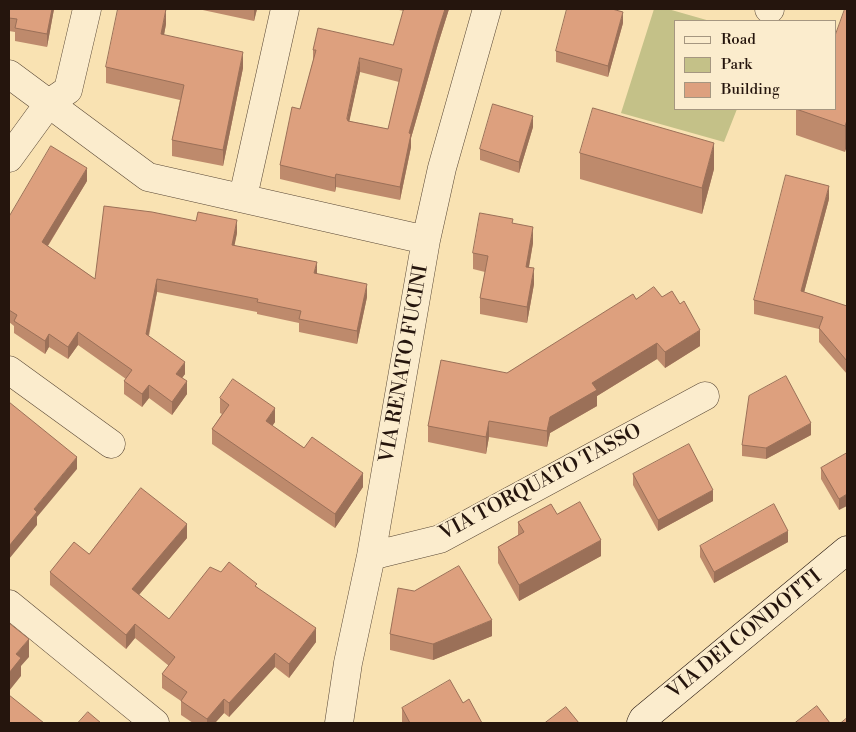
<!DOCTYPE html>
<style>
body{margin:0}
#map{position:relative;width:856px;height:732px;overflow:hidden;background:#f9e2b2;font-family:"Libre Bodoni",serif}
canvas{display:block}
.frame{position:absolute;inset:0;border:10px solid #25150d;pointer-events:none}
.legend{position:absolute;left:674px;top:20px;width:162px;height:90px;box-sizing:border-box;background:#fbeccd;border:1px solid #a59680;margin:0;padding:6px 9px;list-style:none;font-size:15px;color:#25150d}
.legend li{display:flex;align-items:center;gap:10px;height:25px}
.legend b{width:25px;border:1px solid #a59680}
</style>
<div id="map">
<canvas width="856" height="732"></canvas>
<div class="frame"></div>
<ul class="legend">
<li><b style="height:6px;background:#fbeccd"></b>Road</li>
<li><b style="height:14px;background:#c4c188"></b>Park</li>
<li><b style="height:14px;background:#dda07e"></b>Building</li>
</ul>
</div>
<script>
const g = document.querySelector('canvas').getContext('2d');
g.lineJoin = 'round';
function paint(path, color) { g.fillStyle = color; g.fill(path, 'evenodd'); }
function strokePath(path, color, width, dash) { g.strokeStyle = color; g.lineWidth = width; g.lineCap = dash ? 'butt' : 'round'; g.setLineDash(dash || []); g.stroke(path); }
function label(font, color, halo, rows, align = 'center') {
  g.font = font + ' "Libre Bodoni",serif'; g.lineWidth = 4; g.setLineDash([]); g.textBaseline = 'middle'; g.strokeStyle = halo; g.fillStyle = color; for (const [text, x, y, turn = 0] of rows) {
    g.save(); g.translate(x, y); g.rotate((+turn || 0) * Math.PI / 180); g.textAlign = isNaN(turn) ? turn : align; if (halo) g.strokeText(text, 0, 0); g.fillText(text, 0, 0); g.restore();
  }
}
paint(new Path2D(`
 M654 9H668L710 21H675V109H737L724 142 621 113Z`), '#c4c188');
const street = new Path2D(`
 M769 9H770
 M9 74 148 177 426 240
 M9 158 49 103 68 90 87 9
 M243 197 285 9
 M9 370 111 444
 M371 556 440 539 705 396
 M9 604 155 723
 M339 723 348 663 371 556 426 240 442 168 487 9`);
const secondary = new Path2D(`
 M641 723 643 719 847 550`);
strokePath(street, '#5a4836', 29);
strokePath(secondary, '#25150d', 29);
strokePath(street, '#fbeccd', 28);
strokePath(secondary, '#fbeccd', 28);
paint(new Path2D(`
 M9 9H54L47 47 15 41V32L9 31Z
 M198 9H257L254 21Z
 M394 9H449L438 44 411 138V147L400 200 336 187 335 192 280 179V165L300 109 313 61V50L393 45 404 11ZM360 72 399 82 388 129 349 121Z
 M847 9 845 152 796 135V109H835Z
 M623 23 608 77 556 62V51Z
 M166 24 164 35 243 68 223 166 172 156V140L180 100 106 83V67Z
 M533 127 519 173 480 160V149Z
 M580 153 714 169 702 214 580 179Z
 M87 181 48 246 95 279 237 233 234 245 317 274 367 297 357 344 299 332V323L257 314V312L157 292 149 336 185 374 182 378 187 394 172 415 149 398 142 407 124 394V381L126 379 78 345 68 359 49 347 45 354 14 333V326L9 322V217Z
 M829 199 804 292 847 306V374L819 342V329L754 314V300Z
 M513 223 533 243 529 267 534 284 527 323 480 314V298L485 272 473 269V253Z
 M636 299 700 346 665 368 657 359 597 396V406L550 433 547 447 489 437 486 454 428 442V426L507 373Z
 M220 398 275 422 272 426 363 487 335 528 212 444V429L222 414 220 413Z
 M811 435 766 459 742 456V445Z
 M847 453 839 510 821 479V468Z
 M633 474 713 501 658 531 633 485Z
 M557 514 601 556 519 601 498 563V547L518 535V522Z
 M187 538 139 595 169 619 221 572 257 587 316 642 289 678 275 667 229 717 224 713 215 723H193L181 715V701L162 688V674L169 666 135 638 126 649 50 585V572L89 554Z
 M788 542 714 583 700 557V546Z
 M390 634 492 636 433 660 390 650Z
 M463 703 482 723H402V708Z`), '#be8a6c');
paint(new Path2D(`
 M52 9H54L47 47V34Z
 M166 9V24L161 50V34Z
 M254 9H257L254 21Z
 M445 9H449L438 44 411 138V147L400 200V187L409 133 438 31Z
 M623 12V23L608 77V66Z
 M243 52V68L223 166V150Z
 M360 58V72L347 132V119Z
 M533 116V127L519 173V162Z
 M847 120V146L845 152V126Z
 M714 143V169L702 214V188Z
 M87 168V181L42 255V242Z
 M336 174V187L335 192V178Z
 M829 186V199L801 304V291Z
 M237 220V233L232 258V245Z
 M533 227V243L526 283V267Z
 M317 262V275L314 273Z
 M534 268V284L527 323V307Z
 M157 279V292L146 347V334Z
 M367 284V297L357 344V331Z
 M700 330V346L665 368V352Z
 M78 332V345L68 359V347Z
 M49 334V347L45 354V341Z
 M657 343V359L597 396V406L550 433 547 447V431L550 417 592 383Z
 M185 362V374L176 386V374Z
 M187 381V394L172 415V402Z
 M149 385V398L142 407V394Z
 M275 408V422L266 435V421Z
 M489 421V437L486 454V437Z
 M811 423V435L766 459V448Z
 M77 457V469L37 517V525L9 559V546L34 509Z
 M363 473V487L335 528V514Z
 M713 490V501L658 531V520Z
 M847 494V506L839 510V499Z
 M187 524V538L132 603V589Z
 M788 531V542L714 583V572Z
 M601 540V556L519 601V585Z
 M492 620V636L433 660V644Z
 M135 624V638L126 649V635Z
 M316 628V642L289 678V664Z
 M29 639V657L21 666V676L9 691V673L16 654Z
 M275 653V667L229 717V703Z
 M224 699V713L215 723H207V719Z`), '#9b7058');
const building = new Path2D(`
 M9 9H52L47 34 15 28 17 19 9 18Z
 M118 9H166L161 34 243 52 223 150 172 140 184 85 106 67Z
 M404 9H445L438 31 409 133 411 134 400 187 336 174 335 178 280 165 292 107 300 109 316 50H313L318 28 393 45ZM360 58 402 69 388 129 348 121 347 119Z
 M567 9H612L623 12 608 66 556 51Z
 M845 9H847V120L845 126 796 109H835V36Z
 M493 104 533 116 519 162 480 149Z
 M593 108 714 143 702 188 580 153Z
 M51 146 87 168 42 242 95 279 104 206 152 212 196 221 198 212 237 220 232 245 317 262 314 273 367 284 357 331 299 319 301 311 257 302 258 299 157 279 146 334 185 362 176 374 187 381 172 402 149 385 142 394 124 381 132 370 78 332 68 347 49 334 45 341 14 321 17 315 9 310V217Z
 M786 175 829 186 801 291 847 306V361L819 328 823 317 754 300Z
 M480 213 513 219 512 223 533 227 526 267 534 268 527 307 480 298 488 256 473 253Z
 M654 287 662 297 672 291 680 304 684 301 700 330 665 352 657 343 592 383 597 390 550 417 547 431 489 421 486 437 428 426 441 360 507 373 633 294 636 299Z
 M786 376 811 423 766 448 742 445 749 396Z
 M233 379 275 408 266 421 304 448 312 437 363 473 335 514 212 429 229 405 220 398Z
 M9 402 77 457 34 509 37 512 9 546Z
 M689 444 713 490 658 520 633 474Z
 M847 453V494L839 499 821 468Z
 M141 488 187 524 132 589 169 619 210 567 221 572 229 562 257 584 255 586 316 628 289 664 275 653 229 703 224 699 207 719 181 701 187 692 162 674 175 657 135 624 126 635 50 572 74 542 89 554Z
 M580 502 601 540 519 585 498 547 524 532 518 522 551 504 557 514Z
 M774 504 788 531 714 572 700 546Z
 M459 566 492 620 433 644 390 634 398 588 414 591Z
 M9 623 29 639 16 654 21 658 9 673Z
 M450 680 463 703 469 699 482 723H410L402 708Z
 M9 695 44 723H9Z
 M817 706 830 723H795Z
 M566 707 579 723H545Z
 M88 712 101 723H78Z
 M847 718V723H841Z`);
paint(building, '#dda07e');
strokePath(building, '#9b7058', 1);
label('20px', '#25150d', '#fbeccd', [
 ["VIA RENATO FUCINI",405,364,-80],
 ["VIA TORQUATO TASSO",541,483,-28],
 ["VIA DEI CONDOTTI",745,635,-39]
]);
</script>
